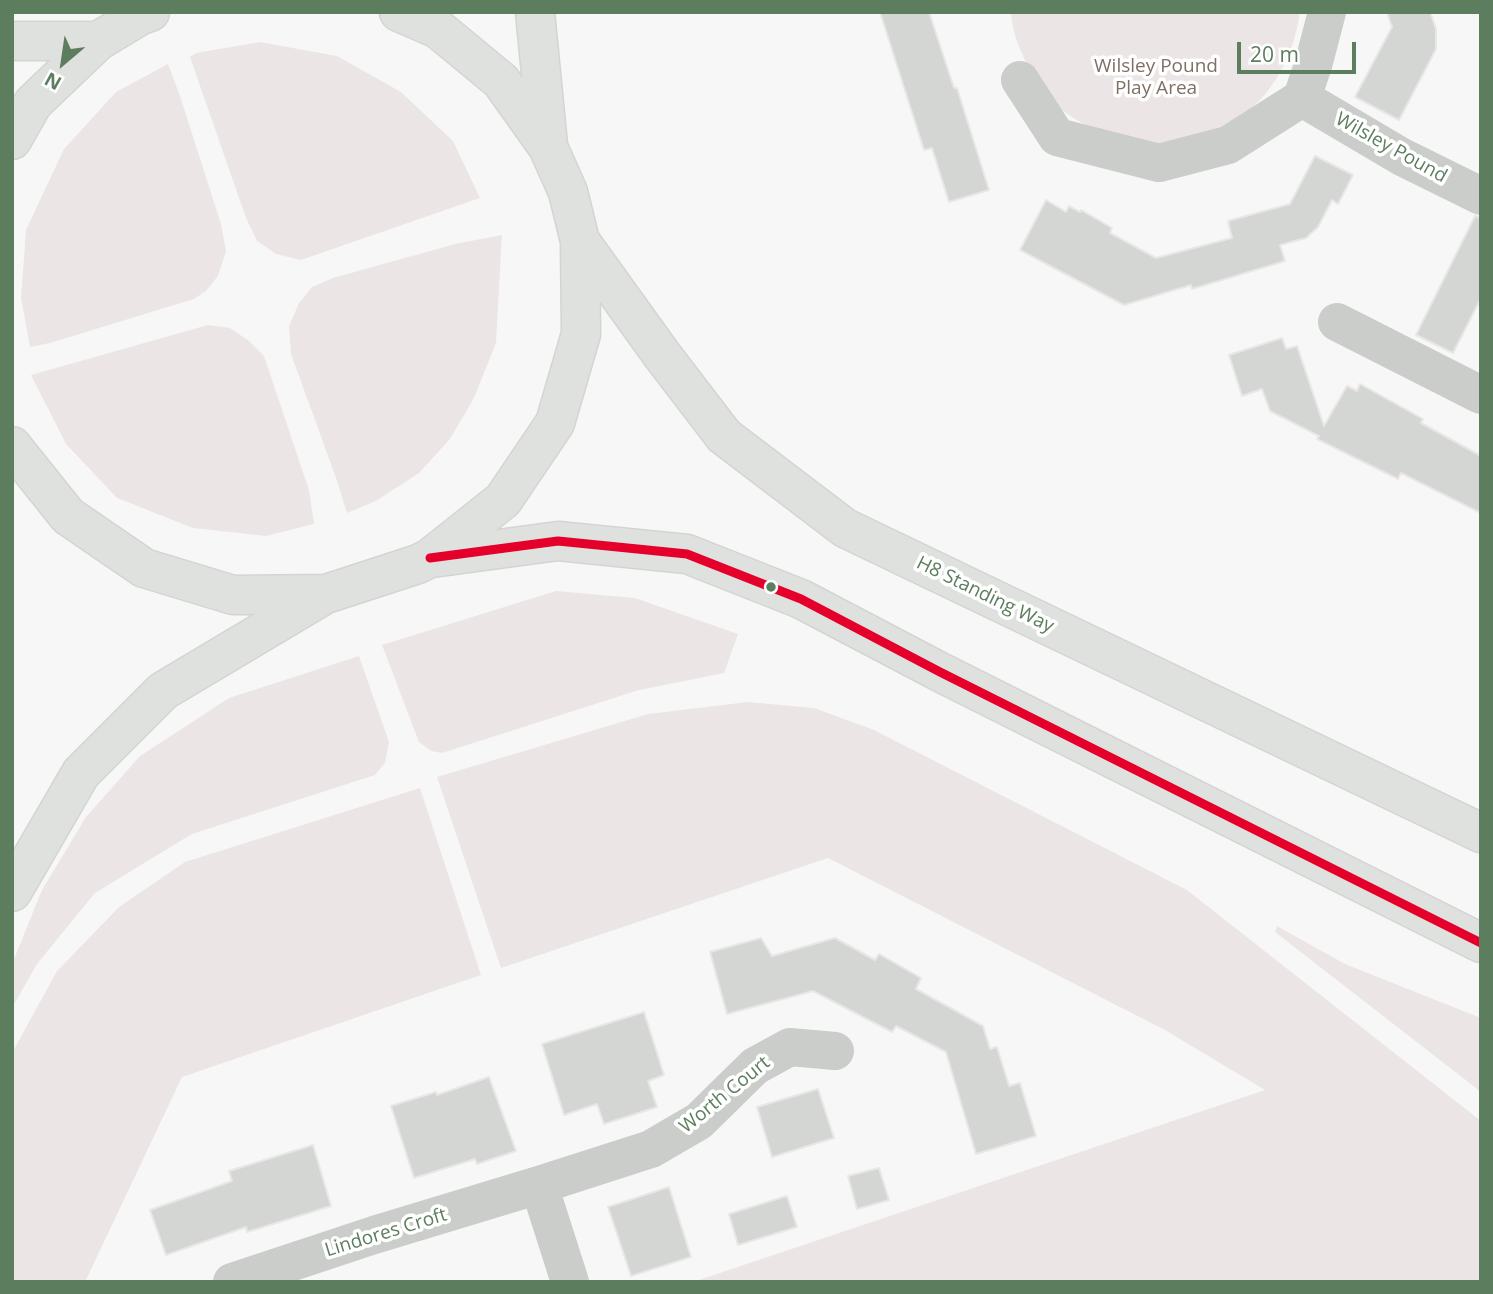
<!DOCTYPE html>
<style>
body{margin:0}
#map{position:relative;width:1493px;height:1294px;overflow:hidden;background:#f8f7f7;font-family:"Open Sans",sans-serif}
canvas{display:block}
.frame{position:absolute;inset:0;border:14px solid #5d7e5e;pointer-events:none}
.north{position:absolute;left:28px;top:28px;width:70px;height:70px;-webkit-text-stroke:5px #fff;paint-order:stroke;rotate:209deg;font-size:19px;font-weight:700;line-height:28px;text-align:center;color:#5d7e5e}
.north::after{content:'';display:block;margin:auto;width:24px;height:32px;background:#5d7e5e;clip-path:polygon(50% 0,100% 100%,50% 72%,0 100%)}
.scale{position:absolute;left:1237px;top:42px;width:119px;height:32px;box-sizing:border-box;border:4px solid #5d7e5e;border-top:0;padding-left:9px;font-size:21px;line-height:24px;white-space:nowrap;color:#5d7e5e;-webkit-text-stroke:5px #fff;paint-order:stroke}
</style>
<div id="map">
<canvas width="1493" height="1294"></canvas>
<div class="frame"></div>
<div class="north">N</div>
<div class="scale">20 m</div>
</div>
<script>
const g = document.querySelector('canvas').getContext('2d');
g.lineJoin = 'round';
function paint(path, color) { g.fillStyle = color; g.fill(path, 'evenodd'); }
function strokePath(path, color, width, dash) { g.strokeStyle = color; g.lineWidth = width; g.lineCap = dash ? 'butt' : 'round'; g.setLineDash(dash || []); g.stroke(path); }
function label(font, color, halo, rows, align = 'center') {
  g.font = font + ' "Open Sans",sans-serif'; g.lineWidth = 7; g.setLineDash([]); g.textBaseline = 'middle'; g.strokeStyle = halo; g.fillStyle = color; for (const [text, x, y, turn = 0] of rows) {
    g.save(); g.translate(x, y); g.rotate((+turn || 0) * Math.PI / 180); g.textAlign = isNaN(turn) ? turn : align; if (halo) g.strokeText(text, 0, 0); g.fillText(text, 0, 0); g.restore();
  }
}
paint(new Path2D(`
 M1011 12H1300C1293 61 1268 105 1223 128 1214 132 1202 134 1192 137 1177 142 1161 146 1145 144 1136 143 1127 139 1119 137 1077 126 1049 106 1029 68 1020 51 1012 32 1011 12Z
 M260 42 337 56 401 92 453 141 480 198 301 260 276 254 257 241 246 218 190 57 196 53Z
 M168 64 180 96 221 224 226 251 218 276 206 291 194 299 50 343 30 347 21 298 26 230 64 149 116 92Z
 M502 235 496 343 474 398 450 439 419 473 376 501 347 513 336 478 291 354 289 326 299 303 312 287 333 278 455 244Z
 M208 325 230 328 249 341 264 356 309 490 314 524 266 536 193 528 117 498 66 444 31 375Z
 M556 591 635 598 738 634 724 673 639 690 442 753 431 751 419 742 382 645Z
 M359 656 389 742 385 763 375 775 192 834 95 893 37 964 12 1008V964L42 890 86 817 140 756 229 698Z
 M748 702 814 708 874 730 1187 890 1481 1121V1282H693L1265 1090 1165 1030 828 858 501 968 437 777 648 714Z
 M420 788 481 975 182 1077 85 1282H12V1053L57 971 119 907 185 862Z
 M1277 926 1345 964 1481 1018V1092L1275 932Z`), '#ebe6e5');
const building = new Path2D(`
 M880 12H929L954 88H957L989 190 949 202 932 148 924 150Z
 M1387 12H1430L1436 29V49L1399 120 1355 97 1392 27Z
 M1315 156 1353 175 1338 204 1332 200 1318 227 1306 238 1280 245 1285 261 1192 289 1191 285 1124 305 1020 250 1046 200 1066 212 1069 206 1080 212 1081 210 1112 228 1110 233 1156 258 1232 238 1228 221 1290 204Z
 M1475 216 1481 218V298L1453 353 1416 335Z
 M1282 338 1286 349 1297 346 1324 426 1347 386 1357 391 1360 384 1423 419 1421 423 1481 456V513L1401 473 1398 479 1317 439 1319 436 1270 411 1262 389 1242 396 1229 355Z
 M761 938 772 956 835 938 875 960 879 954 921 978 916 989 983 1026 990 1049 997 1047 1009 1086 1020 1083 1036 1136 976 1154 946 1052 896 1026 892 1032 813 991 727 1014 710 952Z
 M644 1012 664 1075 648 1081 657 1107 604 1124 597 1104 564 1115 542 1044Z
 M489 1077 516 1151 477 1164 475 1159 414 1178 391 1106 436 1092 437 1095Z
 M818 1089 834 1138 772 1157 757 1107Z
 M313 1145 331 1206 247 1232 246 1227 166 1255 150 1210 232 1181 229 1171Z
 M879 1168 889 1200 857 1209 848 1176Z
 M669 1187 691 1257 631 1276 608 1207Z
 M787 1196 797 1227 738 1245 729 1214Z`);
paint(building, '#d4d6d3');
strokePath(building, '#e8e6e6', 2);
const highway = new Path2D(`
 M535 12 548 145
 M12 41H98
 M12 140 33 103 98 41 141 15 150 12
 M580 241 662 355 724 436 845 528 1481 833
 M12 446 68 516 144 568 233 595 326 594 418 564 430 558 503 500 555 423 581 334 580 241 568 192 548 147 501 81 438 29 399 12
 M432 558 558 541 687 554 801 599 940 672 1481 943
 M12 892 81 773 163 691 324 595`);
strokePath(highway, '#d4d5d3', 41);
strokePath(new Path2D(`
 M1020 80 1057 137 1159 163 1228 145 1302 98 1402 157 1481 196
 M1302 98 1314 62 1327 12
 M1337 322 1481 395
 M539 1185 570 1282
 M232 1282 374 1235 539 1185 651 1149 699 1121 755 1066 790 1047 835 1051`), '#cacdca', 38);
strokePath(highway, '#dfe1df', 38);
strokePath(new Path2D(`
 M430 558 558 541 687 554 801 599 940 672 1481 943`), '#e4002b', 9);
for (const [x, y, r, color] of [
 [771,587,6,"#5d7e5e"]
]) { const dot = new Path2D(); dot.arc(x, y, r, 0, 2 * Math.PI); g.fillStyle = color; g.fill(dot); strokePath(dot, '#fff', 2.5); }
label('19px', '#806f65', '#fff', [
 ["Wilsley Pound",1156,67],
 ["Play Area",1156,89]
]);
label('19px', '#5d7e5e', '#fff', [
 ["Wilsley Pound",1391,148,29],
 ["H8 Standing Way",985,595,26],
 ["Worth Court",725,1095,-39],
 ["Lindores Croft",386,1233,-17]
]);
</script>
